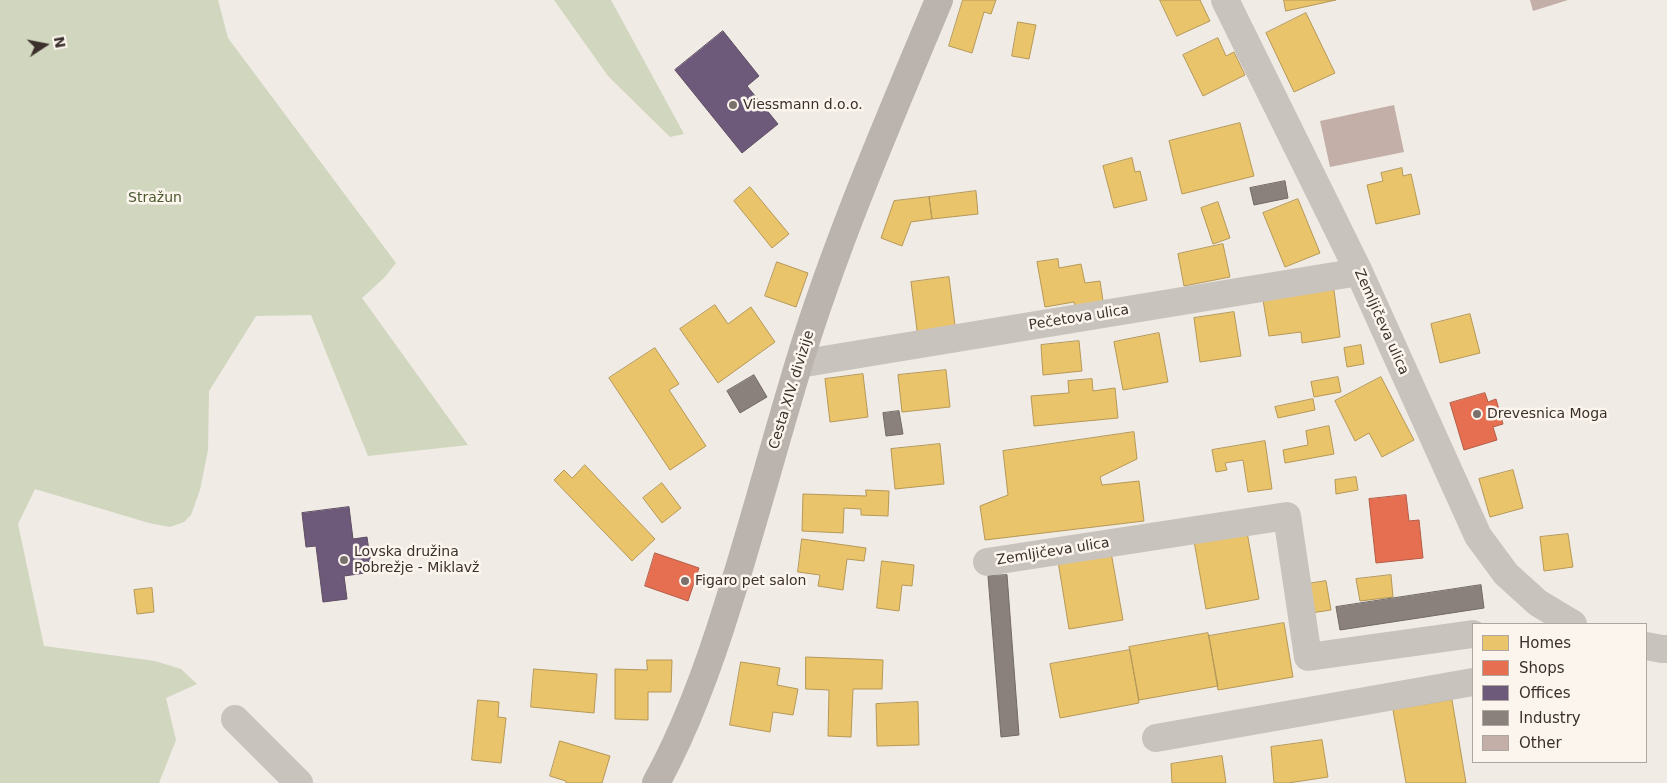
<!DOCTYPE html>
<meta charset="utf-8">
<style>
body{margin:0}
#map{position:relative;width:1667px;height:783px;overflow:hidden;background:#f0ebe5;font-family:"DejaVu Sans",sans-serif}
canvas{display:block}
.legend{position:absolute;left:1472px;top:623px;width:175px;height:140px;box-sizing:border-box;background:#fbf5ee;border:1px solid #aea6a0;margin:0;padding:6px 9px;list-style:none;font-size:15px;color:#3b302b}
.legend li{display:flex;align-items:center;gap:10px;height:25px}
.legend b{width:25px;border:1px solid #aea6a0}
.north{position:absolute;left:20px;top:20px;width:50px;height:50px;-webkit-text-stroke:4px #fbf5ee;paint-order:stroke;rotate:79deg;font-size:14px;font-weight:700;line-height:20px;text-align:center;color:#3b302b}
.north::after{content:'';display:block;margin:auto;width:18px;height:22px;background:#3b302b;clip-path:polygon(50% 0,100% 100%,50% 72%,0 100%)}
</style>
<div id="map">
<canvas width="1667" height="783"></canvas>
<ul class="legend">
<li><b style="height:14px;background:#e9c46a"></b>Homes</li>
<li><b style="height:14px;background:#e76f51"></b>Shops</li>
<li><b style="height:14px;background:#6d597a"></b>Offices</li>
<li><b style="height:14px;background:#8a817c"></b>Industry</li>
<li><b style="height:14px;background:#c3afa7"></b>Other</li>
</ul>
<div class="north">N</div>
</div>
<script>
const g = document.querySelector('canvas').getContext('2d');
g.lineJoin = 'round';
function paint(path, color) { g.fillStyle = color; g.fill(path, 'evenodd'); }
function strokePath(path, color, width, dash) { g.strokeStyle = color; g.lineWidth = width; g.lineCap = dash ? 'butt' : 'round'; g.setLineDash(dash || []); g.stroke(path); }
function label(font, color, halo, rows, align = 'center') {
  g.font = font + ' "DejaVu Sans",sans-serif'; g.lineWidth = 5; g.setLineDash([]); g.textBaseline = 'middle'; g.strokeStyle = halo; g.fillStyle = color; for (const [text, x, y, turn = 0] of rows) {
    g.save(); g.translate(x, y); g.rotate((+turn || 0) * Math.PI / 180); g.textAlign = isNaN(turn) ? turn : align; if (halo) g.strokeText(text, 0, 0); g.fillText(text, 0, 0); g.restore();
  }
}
paint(new Path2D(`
 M0 0H218L228 38 396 263 384 278 362 298 468 445 368 456 311 315 256 316 209 391 208 450 200 490 191 515 184 522 170 527 149 523 35 489 18 524 44 646 155 661 181 669 197 684 166 698 176 740 159 783H0Z
 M554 0H611L684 134 670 137 608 76Z`), '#d1d6bf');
const homes = new Path2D(`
 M963 0H996L991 14 984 12 972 53 949 46Z
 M1160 0H1200L1210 21 1177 36Z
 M1284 0H1336L1286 11Z
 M1306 13 1335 73 1294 92 1266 33Z
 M1018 22 1036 25 1029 59 1012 56Z
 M1218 38 1226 56 1234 52 1245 75 1203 96 1183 55Z
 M1240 123 1254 176 1182 194 1169 141Z
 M1132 158 1135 172 1140 171 1147 200 1114 208 1103 166Z
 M1402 168 1403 176 1411 174 1420 214 1376 224 1367 185 1383 181 1381 173Z
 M750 187 789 234 772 248 734 201Z
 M976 191 978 214 932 219 929 197Z
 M929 197 932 219 911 222 902 246 881 238 894 201Z
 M1298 199 1320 253 1285 267 1263 213Z
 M1218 202 1230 238 1213 244 1201 208Z
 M1223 244 1230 277 1184 286 1178 254Z
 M1058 259 1059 268 1081 264 1085 283 1100 281 1104 307 1076 312 1074 302 1045 307 1037 262Z
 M777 262 808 273 796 307 765 296Z
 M949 277 956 333 918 338 911 282Z
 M1334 290 1340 337 1302 343 1301 332 1269 336 1263 300Z
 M715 305 728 324 751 307 775 342 718 383 680 329Z
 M1234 312 1241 356 1200 362 1194 318Z
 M1470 314 1480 353 1440 363 1431 324Z
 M1159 333 1168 382 1123 390 1114 342Z
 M1079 341 1082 371 1043 375 1041 345Z
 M1361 345 1364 364 1347 367 1344 348Z
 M655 348 679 384 669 390 706 446 670 470 609 378Z
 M946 370 950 407 902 412 898 375Z
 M863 374 868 417 830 422 825 379Z
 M1338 377 1341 392 1314 397 1311 382Z
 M1381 377 1414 440 1382 457 1369 433 1355 441 1335 401Z
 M1092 379 1093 391 1115 388 1118 418 1034 426 1031 396 1069 393 1068 381Z
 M1313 399 1315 410 1278 418 1275 407Z
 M1329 426 1334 454 1285 463 1283 450 1308 445 1306 431Z
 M1134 432 1137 459 1100 477 1102 485 1139 481 1144 521 985 540 980 506 1008 495 1003 451Z
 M1265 441 1272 489 1248 492 1243 460 1225 463 1227 470 1216 472 1212 450Z
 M940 444 944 484 895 489 891 449Z
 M585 465 655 539 632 561 554 480 564 470 572 478Z
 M1513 470 1523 508 1490 517 1479 479Z
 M1356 477 1358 490 1336 494 1335 480Z
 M662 483 681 508 662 523 643 498Z
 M866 490 889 491 888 516 861 515V509L844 508 843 533 802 531 803 494 866 496Z
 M1247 532 1259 599 1206 609 1194 541Z
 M1568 534 1573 567 1544 571 1540 537Z
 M802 539 866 548 864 561 847 559 843 590 818 586 820 575 798 572Z
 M1111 552 1123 620 1069 629 1058 561Z
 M882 561 914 565 912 586 902 585 899 611 877 608Z
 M1391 575 1393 597 1360 601 1356 579Z
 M1326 581 1331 610 1311 613 1307 584Z
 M152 588 154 612 137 614 134 590Z
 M1284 623 1293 677 1218 690 1209 636Z
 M1208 633 1218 686 1139 700 1129 647Z
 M1130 650 1139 703 1060 718 1050 664Z
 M806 657 883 660 882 689H853L851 737 828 736 829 690 806 689Z
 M647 660H672L671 692H648V720L615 719V669L647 670Z
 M741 662 780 668 777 685 798 689 793 715 773 712 770 732 730 725Z
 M534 669 597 674 594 713 531 707Z
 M478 700 499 702 498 717 506 718 501 763 472 760Z
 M1452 700 1466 783H1406L1393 710Z
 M918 702 919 745 877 746 876 704Z
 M1322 740 1328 777 1288 783H1274L1271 747Z
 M560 741 610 756 602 783H566V781L550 776Z
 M1222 756 1226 783H1172L1171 764Z`);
paint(homes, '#e9c46a');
strokePath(homes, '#b59857', 1);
const shops = new Path2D(`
 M1485 393 1488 402 1496 399 1503 424 1493 427 1497 440 1464 450 1450 403Z
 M1406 495 1409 521 1419 520 1423 558 1376 563 1369 499Z
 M655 553 699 568 688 601 645 586Z`);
paint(shops, '#e76f51');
strokePath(shops, '#b35c46', 1);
const offices = new Path2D(`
 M723 31 759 76 747 86 778 124 742 153 675 70Z
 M349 507 353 539 367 537 372 572 344 576 347 599 323 602 316 546 306 547 302 513Z`);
paint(offices, '#6d597a');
strokePath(offices, '#5e4d62', 1);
const industry = new Path2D(`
 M1285 181 1288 198 1254 205 1250 188Z
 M754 375 767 397 740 413 727 391Z
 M899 411 903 434 886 436 883 413Z
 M1007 575 1019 735 1001 737 988 576Z
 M1481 585 1484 608 1340 630 1336 607Z`);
paint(industry, '#8a817c');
strokePath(industry, '#726964', 1);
paint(new Path2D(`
 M1530 0H1568L1533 11Z
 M1394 105 1404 152 1330 167 1320 121Z`), '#c3afa7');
strokePath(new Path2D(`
 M1225 0 1359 272 1478 536 1506 574 1538 603 1573 624
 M799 364 1359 272
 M987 562 1287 516 1308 657 1473 634
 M1646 646 1662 649H1667
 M235 719 299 783
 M1156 738 1473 682`), '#c9c3be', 28);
strokePath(new Path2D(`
 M656 783C688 725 710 663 729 601 754 522 775 442 799 363 837 239 889 120 939 0`), '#bab3ae', 28);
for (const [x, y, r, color] of [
 [733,105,5,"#7a716c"],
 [1477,414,5,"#7a716c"],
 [344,560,5,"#7a716c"],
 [685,581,5,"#7a716c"]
]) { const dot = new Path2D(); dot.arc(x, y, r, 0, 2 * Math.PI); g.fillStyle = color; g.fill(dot); strokePath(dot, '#fbf5ee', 2); }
label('14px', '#3b302b', '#fbf5ee', [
 ["Viessmann d.o.o.",743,105],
 ["Drevesnica Moga",1487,414],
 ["Lovska družina",354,552],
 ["Pobrežje - Miklavž",354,568],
 ["Figaro pet salon",695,581]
], 'left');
label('14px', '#4a5a2e', '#fbf5ee', [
 ["Stražun",155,198]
]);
label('14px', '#3b302b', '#fbf5ee', [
 ["Pečetova ulica",1079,318,-9],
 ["Zemljičeva ulica",1381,322,66],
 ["Cesta XIV. divizije",792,390,-73],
 ["Zemljičeva ulica",1053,552,-9]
]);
</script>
